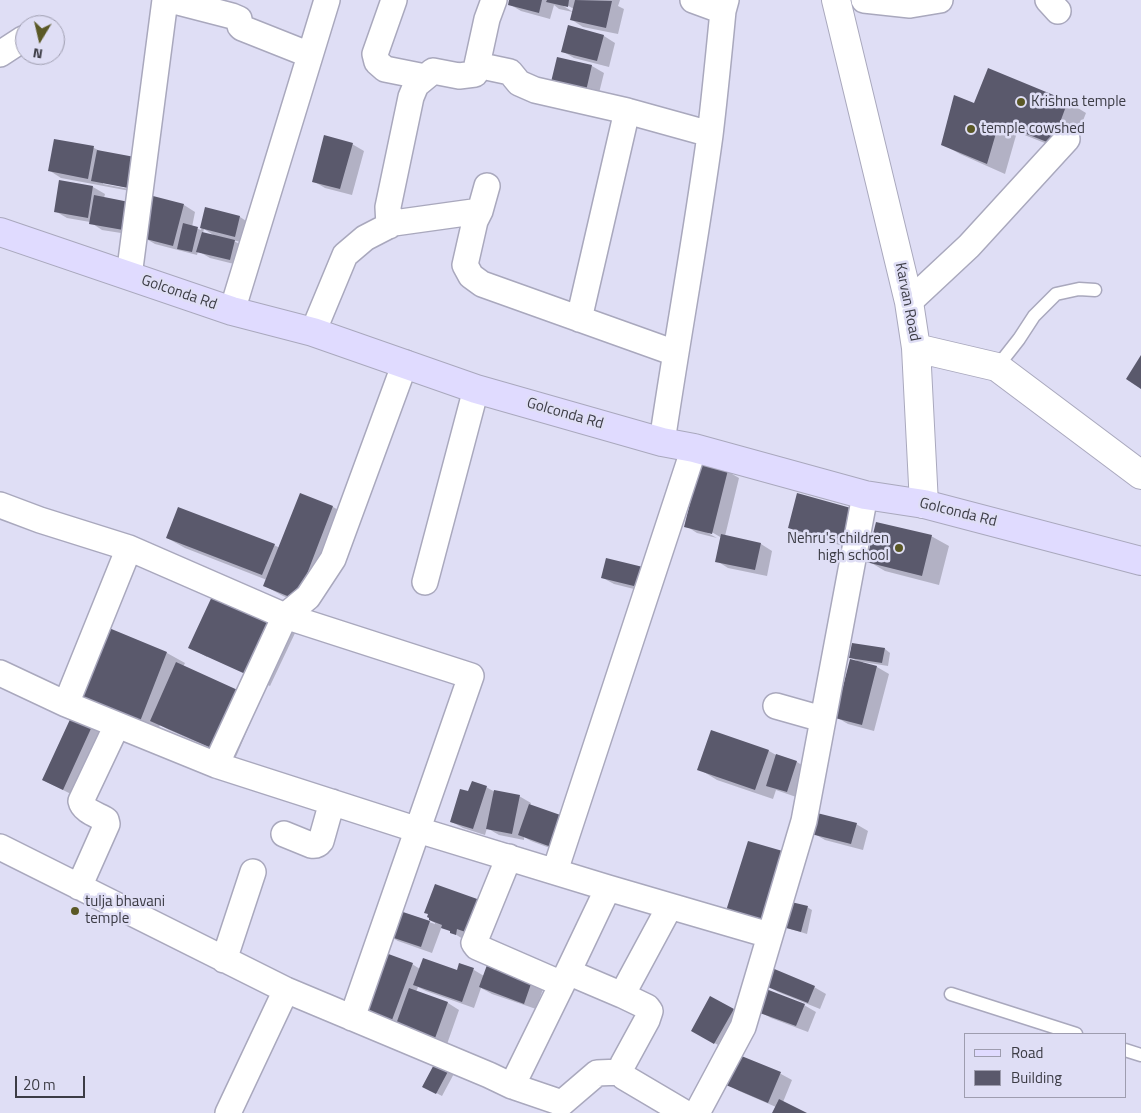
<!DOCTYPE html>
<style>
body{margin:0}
#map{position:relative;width:1141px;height:1113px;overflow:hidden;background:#dfdef5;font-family:"Titillium Web",sans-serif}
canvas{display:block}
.legend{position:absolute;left:964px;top:1033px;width:162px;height:65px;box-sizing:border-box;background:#dfdef5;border:1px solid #9e9daf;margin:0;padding:6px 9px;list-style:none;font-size:15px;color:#3c3c45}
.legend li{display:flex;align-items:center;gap:10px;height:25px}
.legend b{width:25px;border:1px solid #9e9daf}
.north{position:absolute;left:15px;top:15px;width:50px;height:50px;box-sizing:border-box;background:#dfdef5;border:1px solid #9e9daf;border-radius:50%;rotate:189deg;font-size:14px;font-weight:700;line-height:20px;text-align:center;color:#3c3c45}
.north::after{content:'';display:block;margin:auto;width:18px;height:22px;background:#5a5825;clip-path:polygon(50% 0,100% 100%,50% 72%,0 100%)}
.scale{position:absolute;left:15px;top:1076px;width:70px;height:22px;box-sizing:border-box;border:2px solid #3c3c45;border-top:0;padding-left:6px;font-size:15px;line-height:18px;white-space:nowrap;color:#3c3c45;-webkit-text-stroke:4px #dfdef5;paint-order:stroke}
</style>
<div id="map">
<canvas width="1141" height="1113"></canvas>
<ul class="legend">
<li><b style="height:6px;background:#e0dbff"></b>Road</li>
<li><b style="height:14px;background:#5a596c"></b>Building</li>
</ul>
<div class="north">N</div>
<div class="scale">20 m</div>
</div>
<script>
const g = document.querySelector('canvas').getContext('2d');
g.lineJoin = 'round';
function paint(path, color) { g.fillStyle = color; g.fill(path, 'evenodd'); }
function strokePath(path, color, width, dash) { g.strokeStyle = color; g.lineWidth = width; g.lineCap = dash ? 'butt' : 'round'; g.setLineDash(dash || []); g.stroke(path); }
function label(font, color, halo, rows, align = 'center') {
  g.font = font + ' "Titillium Web",sans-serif'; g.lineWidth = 5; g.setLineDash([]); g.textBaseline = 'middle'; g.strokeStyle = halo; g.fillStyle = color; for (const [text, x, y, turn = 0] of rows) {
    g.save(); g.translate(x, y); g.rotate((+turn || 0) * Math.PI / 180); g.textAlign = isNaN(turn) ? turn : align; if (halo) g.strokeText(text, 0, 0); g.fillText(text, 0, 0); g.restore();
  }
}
paint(new Path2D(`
 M510 0H620L618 6 624 9 618 34 583 27 572 20 574 9 563 3 562 5 573 12 559 9 554 5 550 19 521 11 509 4Z
 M604 36 615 43 609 67 574 58 562 51Z
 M558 58 592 66 604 73 598 97 564 89Z
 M988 70 1068 102 1086 113 1070 153 1017 132 1005 174 960 154 942 144 974 105Z
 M55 141 94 148 102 152 146 194 61 178 50 171ZM103 182 140 191 103 184Z
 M352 144 364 151 352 195 325 188 313 181Z
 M60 181 93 187 105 194 104 198 140 236 102 230 90 222 67 218 55 211Z
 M184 205 195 212 192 227 201 230 206 209 240 217 251 224 246 243 232 240 247 248 242 266 210 258 198 251 197 255 155 244 143 237ZM204 229 215 236 203 233Z
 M727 471 739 478 725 536 761 544 772 551 767 576 728 568 717 561 722 538 708 530 706 532 717 538 697 533 686 526Z
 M301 494 333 507 351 517 315 609 283 596 265 586 267 580 185 548 167 538 274 545 280 548Z
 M798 495 861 551 801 534 790 528Z
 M931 536 949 546 939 585 885 571 868 561Z
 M658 576 654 594 614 584 603 578Z
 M110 630 167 653 185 663 183 667 242 693 259 703 235 759 169 730 160 725 157 733 81 699Z
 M296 631 270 686 257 680 258 678 207 655V657L190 647Z
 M885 649 890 653 888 666 863 662V664L877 667 889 674 874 731 848 724 836 717 857 661 850 657Z
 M74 714 105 730 75 796 43 780Z
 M712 731 769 751 778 756 797 762 808 769 799 798 776 790 773 799 717 780 699 769Z
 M486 787 495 792 519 796 531 803 530 806 566 854 531 841 524 837V840L499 835 487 828 485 835 463 828 452 822 469 793Z
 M856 824 868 831 863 850 825 840 813 833Z
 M480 901 463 939 442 926 432 953 398 941 386 934 394 910 435 924V923L430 920Z
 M791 903 807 907 812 910 807 934 784 927Z
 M412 964 420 969 457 971 460 965 474 970 484 976 488 966 543 989 536 1009 492 994 481 988 474 1008 426 991 418 987 416 992 448 1003 459 1010 446 1047 376 1015 364 1009Z
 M766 985 814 987 826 994 820 1009 778 992Z
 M804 1005 816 1012 808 1032 771 1018 759 1011Z
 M733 1010 745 1017 727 1050 693 1031Z
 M740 1056 781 1074 792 1080 783 1102 805 1113H773L776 1107 739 1091 728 1085Z
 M438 1058 457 1068 442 1096 423 1086Z`), '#0003');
paint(new Path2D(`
 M509 0H542L539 13 508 5Z
 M547 0H569L568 7 546 2Z
 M575 0 612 1 606 28 570 20Z
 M568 25 604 35 597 61 561 52Z
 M557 57 592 65 586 91 551 82Z
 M988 68 1068 101 1052 144 999 123 987 164 941 145 954 95 974 103Z
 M324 135 353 143 340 189 312 182Z
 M54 139 94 146 88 179 48 171Z
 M97 150 140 158 134 189 91 181Z
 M59 180 93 186 88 218 54 212Z
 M94 195 134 203 129 231 89 224Z
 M153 196 184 204 173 246 142 238Z
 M205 207 240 216 235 237 200 228Z
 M183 223 198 227 192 252 177 249Z
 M202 232 235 240 230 260 196 252Z
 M1141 355V389L1126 379Z
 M700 464 728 470 712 534 684 527Z
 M300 493 333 506 297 600 263 586Z
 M797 493 858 510 849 545 788 528Z
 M178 507 275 544 262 575 166 538Z
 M876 522 932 535 922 576 866 562Z
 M721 534 761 543 755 570 715 562Z
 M606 558 647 568 642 588 601 578Z
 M215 590 279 619 252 677 188 648Z
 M109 628 167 652 139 724 80 700Z
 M852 643 885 648 882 663 849 658Z
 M850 659 877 666 862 725 835 718Z
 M176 662 242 692 216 750 150 721Z
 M73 713 94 722 63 790 42 780Z
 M711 730 769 750 755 790 697 770Z
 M776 754 797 761 787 792 766 786Z
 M472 781 487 786 473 829 450 822 460 789 468 791Z
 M494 790 520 795 512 834 486 829Z
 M529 804 566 817 554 848 518 835Z
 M817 813 857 823 851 844 811 834Z
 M748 841 786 852 764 925 725 914Z
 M435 884 480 900 468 933 457 929 456 935 450 933V931L441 928 442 925 429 920V918L427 917 428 914 424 913Z
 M787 901 808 906 801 932 779 926Z
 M394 909 430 921 421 947 385 935Z
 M383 952 413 963 392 1020 362 1009Z
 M423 958 457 970 459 963 474 968 462 1002 413 985Z
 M487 965 532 981 524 1004 479 987Z
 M772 968 815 986 808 1003 765 986Z
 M409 988 448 1002 434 1041 395 1027Z
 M766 989 805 1004 796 1026 757 1012Z
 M710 996 734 1009 714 1044 691 1031Z
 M739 1055 781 1072 768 1103 726 1085Z
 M438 1057 452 1064 436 1094 422 1087Z
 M779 1099 807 1113H772Z`), '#5a596c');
const service = new Path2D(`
 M997 367 1019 339 1034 316 1056 294 1079 289 1095 290
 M951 994 1076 1034
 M1125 1050 1141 1055`);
const minor = new Path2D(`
 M170 0 232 16 239 19 240 26 242 28 310 55
 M394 0 375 54 377 62 385 69 425 77
 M693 0 723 11
 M864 0 910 5 940 0
 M1048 0 1058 11
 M0 54 23 39
 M477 65 510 72 519 83 535 90 627 111 710 134
 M487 186 480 211 475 221 465 265 471 276 482 284 675 353
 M389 226 388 207 411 97 416 85 433 71 459 76 475 74 487 19 494 0
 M129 276 165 0
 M909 302 969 246 1067 139
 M232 311 327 0
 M579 319 627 111
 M313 332 345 255 365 238 394 223 480 211
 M662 442C677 340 696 238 710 135 715 94 719 52 723 11L726 0
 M0 505 40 520 129 548 285 616 308 597 333 559 405 363
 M425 582 476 389
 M0 673 66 704 216 765 418 830 608 888 769 935
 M66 704 129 548
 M776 706 822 719
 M216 765 285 616 471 676 352 1018
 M284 834 311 845C316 846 318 845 321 841L332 802
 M0 847 286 990 489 1075 512 1086 562 1103 597 1073 621 1072
 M509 857 474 943 477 947 562 984
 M555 871 694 448
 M79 887 107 824 106 820C98 815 83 811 81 801L117 725
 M224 960 253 872
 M568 972 622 995 647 1007 650 1011 647 1020 623 1064 621 1072 624 1077 685 1113
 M622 995 670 906
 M512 1086 568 972 608 888
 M228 1113 286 990
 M697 1113 743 1027 804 821 865 495`);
const tertiary = new Path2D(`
 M836 0 909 302 916 348 997 367 1141 475
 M916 348 924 504`);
const secondary = new Path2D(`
 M0 232 232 311 313 332 476 389 662 442 694 448 865 495 924 504 1141 561`);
strokePath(service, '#a9a8bd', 15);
strokePath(minor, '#a9a8bd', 28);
strokePath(tertiary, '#a9a8bd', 30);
strokePath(secondary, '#a9a8bd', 30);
strokePath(service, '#fff', 12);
strokePath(minor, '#fff', 25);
strokePath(tertiary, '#fff', 28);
strokePath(secondary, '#e0dbff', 28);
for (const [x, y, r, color] of [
 [1021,102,5,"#5a5825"],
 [971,129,5,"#5a5825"],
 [899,548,5,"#5a5825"],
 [75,911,5,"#5a5825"]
]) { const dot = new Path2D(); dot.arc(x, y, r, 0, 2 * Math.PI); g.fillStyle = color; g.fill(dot); strokePath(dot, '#dfdef5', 2); }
label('15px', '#3c3c45', '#dfdef5', [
 ["Krishna temple",1031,102],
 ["temple cowshed",981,129],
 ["Nehru's children",889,539,"right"],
 ["high school",889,556,"right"],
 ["tulja bhavani",85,902],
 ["temple",85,919]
], 'left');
label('15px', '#3c3c45', '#dfdef5', [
 ["Golconda Rd",179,293,19],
 ["Karvan Road",907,302,79],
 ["Golconda Rd",565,414,16],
 ["Golconda Rd",958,513,14]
]);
</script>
